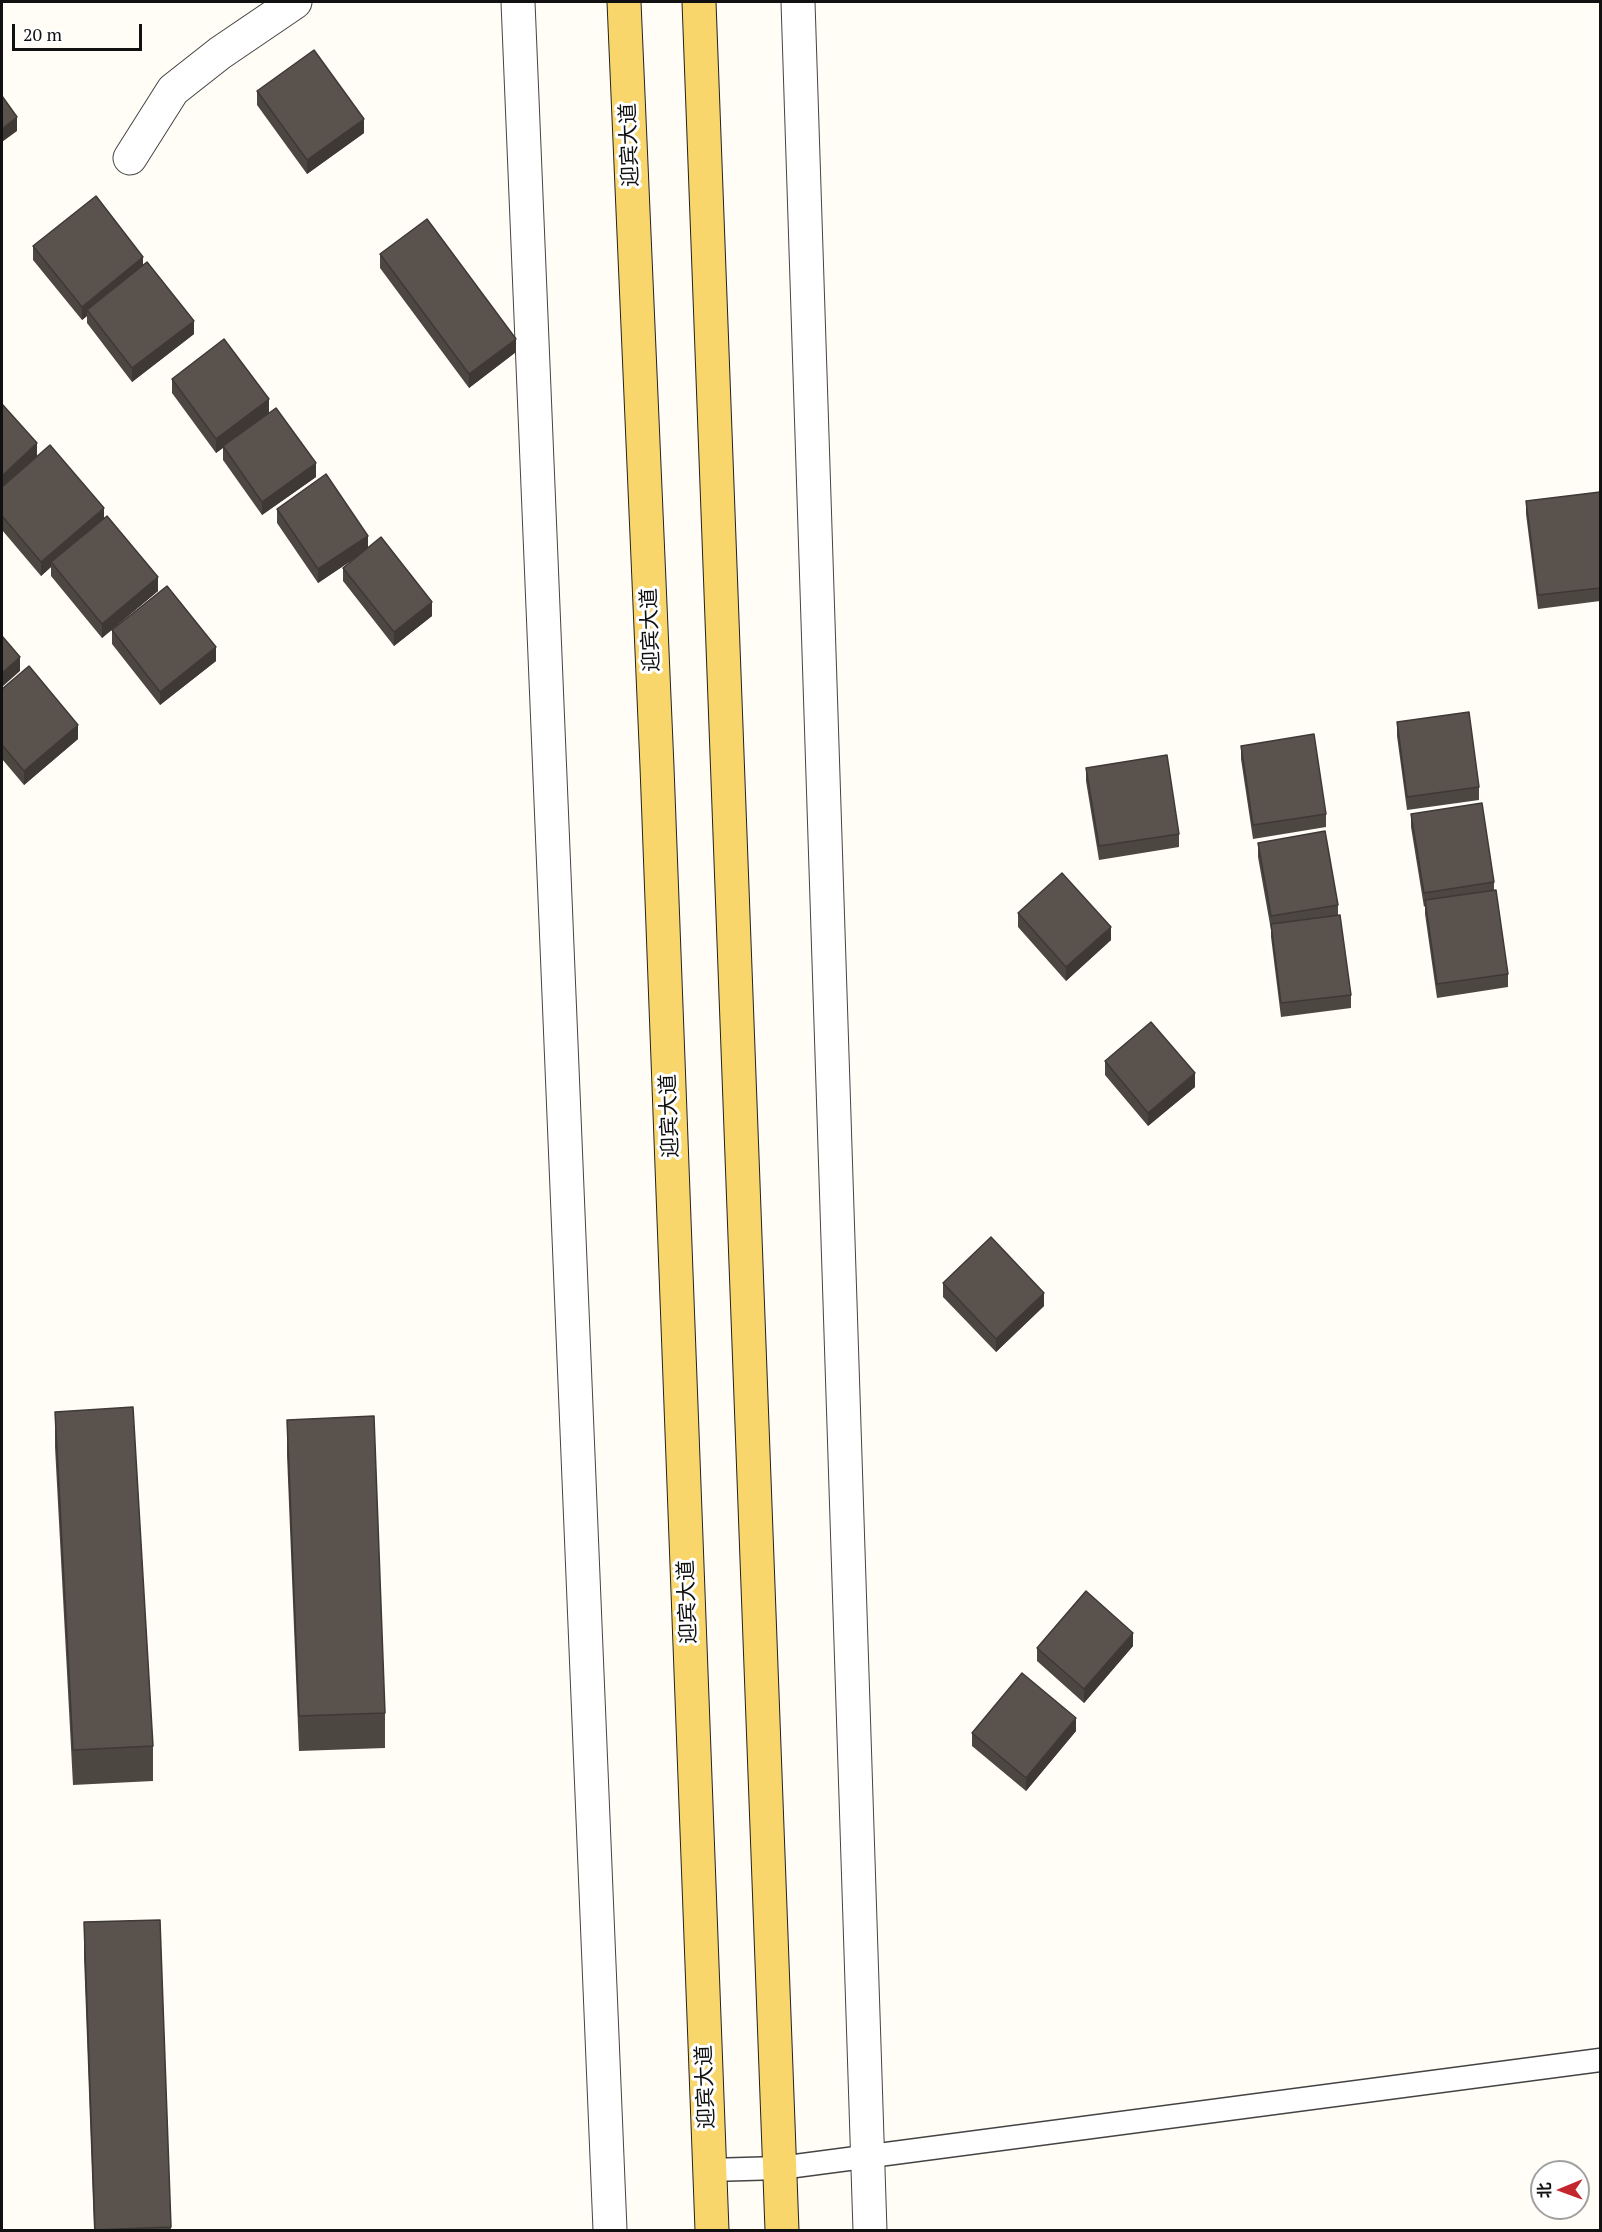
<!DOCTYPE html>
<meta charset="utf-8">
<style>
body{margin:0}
#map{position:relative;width:1602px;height:2232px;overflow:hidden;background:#fffdf5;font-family:"PT Serif","Noto Sans SC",serif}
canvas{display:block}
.frame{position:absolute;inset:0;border:3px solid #111;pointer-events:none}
.north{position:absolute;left:1530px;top:2160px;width:60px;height:60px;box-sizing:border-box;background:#fff;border:2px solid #a0a0a0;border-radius:50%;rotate:269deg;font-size:16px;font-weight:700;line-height:24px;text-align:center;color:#111}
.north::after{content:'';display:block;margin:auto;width:21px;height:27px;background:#c4262e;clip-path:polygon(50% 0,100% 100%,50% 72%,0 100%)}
.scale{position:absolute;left:12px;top:24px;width:130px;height:27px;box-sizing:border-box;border:3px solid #111;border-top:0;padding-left:8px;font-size:18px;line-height:21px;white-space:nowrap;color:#111;-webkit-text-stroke:4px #fff;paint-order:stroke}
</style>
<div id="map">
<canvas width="1602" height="2232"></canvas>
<div class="frame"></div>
<div class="north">北</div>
<div class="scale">20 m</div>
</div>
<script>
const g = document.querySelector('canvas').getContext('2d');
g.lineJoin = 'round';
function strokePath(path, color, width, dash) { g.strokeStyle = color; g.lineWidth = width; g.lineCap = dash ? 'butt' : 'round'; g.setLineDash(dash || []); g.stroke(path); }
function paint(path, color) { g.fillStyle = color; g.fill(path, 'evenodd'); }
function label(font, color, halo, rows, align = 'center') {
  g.font = font + ' "PT Serif","Noto Sans SC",serif'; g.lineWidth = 6; g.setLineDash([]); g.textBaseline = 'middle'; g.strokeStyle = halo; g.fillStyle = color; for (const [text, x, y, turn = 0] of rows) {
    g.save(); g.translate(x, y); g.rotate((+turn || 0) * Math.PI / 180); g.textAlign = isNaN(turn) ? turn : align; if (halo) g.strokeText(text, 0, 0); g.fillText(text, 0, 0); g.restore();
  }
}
const lane = new Path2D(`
 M710 2170 780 2168 1600 2060`);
const street = new Path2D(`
 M518 2 610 2230
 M798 2 870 2230
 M130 158 173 90 220 53 295 2`);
const primary = new Path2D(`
 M624 2 657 767 712 2230
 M699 2 782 2230`);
strokePath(lane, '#444', 25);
strokePath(street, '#444', 35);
strokePath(primary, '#222', 35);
strokePath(lane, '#fff', 22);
strokePath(street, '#fff', 33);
strokePath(primary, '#f9d66b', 33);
paint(new Path2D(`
 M257 91 364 133 307 174 257 105Z
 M33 246 143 265 194 334 132 382 87 323V316L82 320 33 260Z
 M380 254 516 352 469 388 380 268Z
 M172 379 269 413 316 477 262 515 223 460V448L216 453 172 393Z
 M2 404 37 456 104 519 158 591 102 638 51 576V567L41 576 2 530Z
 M1600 492V601L1538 609 1526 514V501Z
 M277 509 368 548 432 616 394 646 343 581V568L354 559 318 583 277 523Z
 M112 630 216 661 160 705 112 644Z
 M2 689 78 739 24 785 2 759Z
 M1397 722 1479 787V800L1407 810 1397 736Z
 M1241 746 1326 814V827L1253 839 1241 759Z
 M1086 768 1179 834V847L1099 860 1086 781Z
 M1411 814 1494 882V890L1508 974V987L1437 998 1425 914V906L1424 907 1411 827Z
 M1258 843 1338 905V915L1351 995V1008L1281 1017 1271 937V930L1258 857Z
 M1018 913 1111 940 1066 981 1018 927Z
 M1105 1061 1195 1087 1148 1126 1105 1075Z
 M943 1283 1044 1306 996 1352 943 1297Z
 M55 1412 153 1746V1781L73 1785 55 1447Z
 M287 1420 385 1713V1748L299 1751 287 1455Z
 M1133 1646 1084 1703 1037 1661V1648Z
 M1076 1731 1026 1791 972 1746V1733Z
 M160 1920 171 2230H94L84 1957V1922Z`), '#4d4742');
paint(new Path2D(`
 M17 117V131L2 142V129Z
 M364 119V133L307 174V160Z
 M143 257V271L87 310V316L82 320V307Z
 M194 321V334L132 382V368Z
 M516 339V352L469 388V374Z
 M269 399V413L216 453V439Z
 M37 443V457L2 490V476Z
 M316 463V477L262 515V502Z
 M104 508V521L51 562V567L41 576V562Z
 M368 536V549L318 583V569Z
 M158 577V591L102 638V624Z
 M432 602V616L394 646V632Z
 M216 647V661L160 705V692Z
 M20 657V671L2 687V673Z
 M78 725V739L24 785V771Z
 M1111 927V940L1066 981V967Z
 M1195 1073V1087L1148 1126V1113Z
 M1044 1293V1306L996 1352V1339Z
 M1133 1633V1646L1084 1703V1689Z
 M1076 1718V1731L1026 1791V1778Z`), '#3f3936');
const building = new Path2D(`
 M314 50 364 119 307 160 257 91Z
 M2 96 17 117 2 129Z
 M96 196 143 257 82 307 33 246Z
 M427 219 516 339 469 374 380 254Z
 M147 262 194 321 132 368 87 310Z
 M224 339 269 399 216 439 172 379Z
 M2 404 37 443 2 476Z
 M276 408 316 463 262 502 223 446Z
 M50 445 104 508 41 562 2 516V487Z
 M326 474 368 536 318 569 277 509Z
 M1600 492V588L1538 595 1526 501Z
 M107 516 158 577 102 624 51 562Z
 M381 537 432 602 394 632 343 568Z
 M167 586 216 647 160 692 112 630Z
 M2 636 20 657 2 673Z
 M29 666 78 725 24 771 2 745V689Z
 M1469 712 1479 787 1407 797 1397 722Z
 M1314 734 1326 814 1253 825 1241 746Z
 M1167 755 1179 834 1099 846 1086 768Z
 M1482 803 1494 882 1424 893 1411 814Z
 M1325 831 1338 905 1271 916 1258 843Z
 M1062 873 1111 927 1066 967 1018 913Z
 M1496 890 1508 974 1437 984 1425 900Z
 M1340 915 1351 995 1281 1003 1271 924Z
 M1151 1022 1195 1073 1148 1113 1105 1061Z
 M991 1237 1044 1293 996 1339 943 1283Z
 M133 1407 153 1746 73 1750 55 1412Z
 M374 1416 385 1713 299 1716 287 1420Z
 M1086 1591 1133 1633 1084 1689 1037 1648Z
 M1022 1673 1076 1718 1026 1778 972 1733Z
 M160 1920 171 2227 95 2230 84 1922Z`);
paint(building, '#5a524d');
strokePath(building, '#3f3936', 1.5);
label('21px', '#111', '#fff', [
 ["迎宾大道",630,145,-92],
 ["迎宾大道",651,630,-92],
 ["迎宾大道",670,1116,-92],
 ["迎宾大道",688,1602,-92],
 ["迎宾大道",706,2087,-92]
]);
</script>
